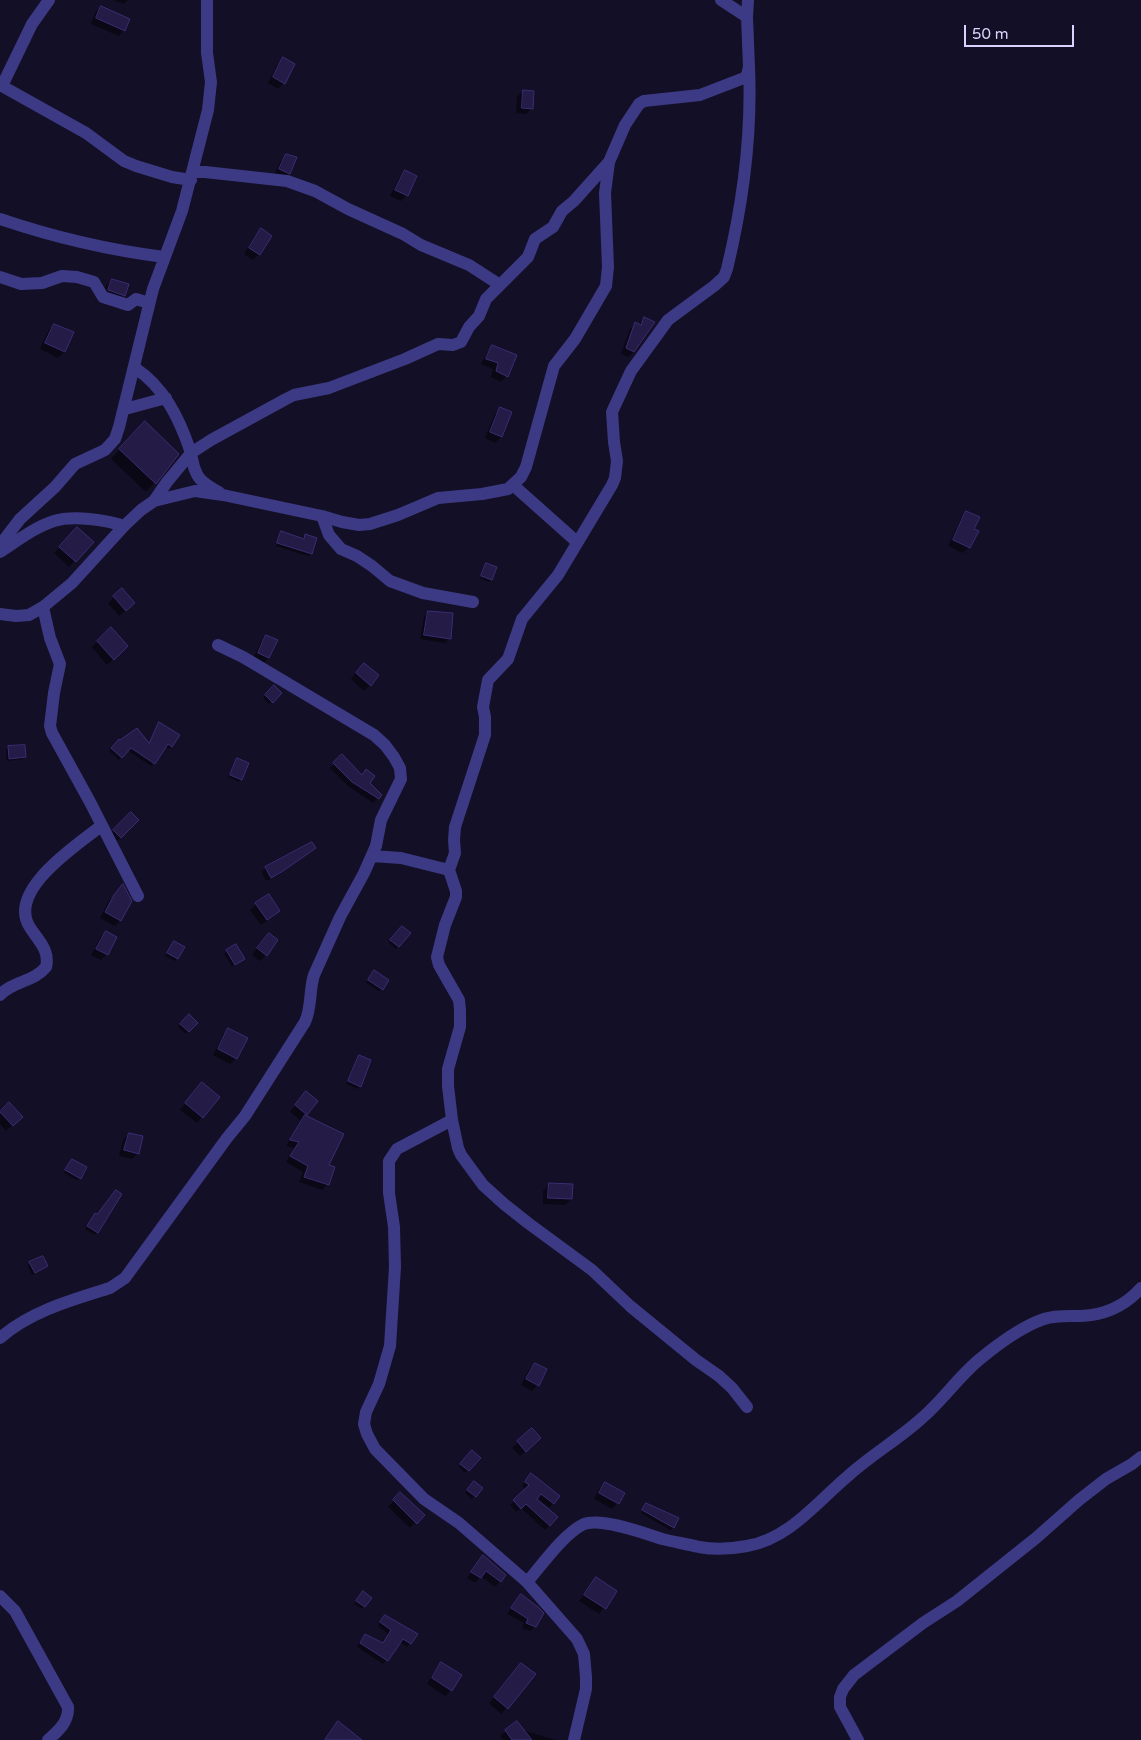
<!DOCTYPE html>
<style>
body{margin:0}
#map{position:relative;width:1141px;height:1740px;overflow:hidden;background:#130f26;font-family:"Varela Round",sans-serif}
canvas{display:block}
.scale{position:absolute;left:964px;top:25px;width:110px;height:22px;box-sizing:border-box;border:2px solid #d9d4ff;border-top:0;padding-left:6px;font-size:15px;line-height:18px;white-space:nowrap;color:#d9d4ff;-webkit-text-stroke:4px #130f26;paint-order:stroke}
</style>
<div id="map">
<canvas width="1141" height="1740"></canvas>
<div class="scale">50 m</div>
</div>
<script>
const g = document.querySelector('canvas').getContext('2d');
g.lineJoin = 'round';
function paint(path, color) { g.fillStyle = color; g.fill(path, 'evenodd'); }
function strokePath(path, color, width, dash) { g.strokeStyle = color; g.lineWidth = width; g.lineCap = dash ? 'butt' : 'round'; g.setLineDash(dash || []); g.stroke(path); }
paint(new Path2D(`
 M113 0H128L124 4Z
 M101 7 124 30 119 36 91 24 95 13Z
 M283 59 284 83 278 89 268 83 277 65Z
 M523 91 532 108 526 114 516 113 517 97Z
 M286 156 289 173 283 179 274 175 280 162Z
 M405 172 407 195 401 201 390 196 399 178Z
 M261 230 259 254 253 260 244 254 255 236Z
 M112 280 124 295 118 301 103 296 106 286Z
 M645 319 634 352 628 357 621 354 630 329 636 324 639 325Z
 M54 325 72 333 64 352 58 358 40 349 48 331Z
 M493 347 506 376 501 382 491 377 493 369 481 364 487 353Z
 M501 409 511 413 501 437 495 443 485 438 495 414Z
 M136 431 178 455 146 492 111 459Z
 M967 513 973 529 969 547 963 553 948 546 961 519Z
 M282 533 302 540 306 535 316 539 311 554 308 556 276 546Z
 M72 535 92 542 69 567 54 553Z
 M486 564 491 580 489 582 479 578Z
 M122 590 128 609 119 616 108 603Z
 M428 612 449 638 445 643 420 639 424 617Z
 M111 629 121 652 107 665 92 647Z
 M267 636 276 641 268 658 263 664 253 659 261 642Z
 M358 670 370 685 364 691 351 679Z
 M274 687 280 693 269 704 263 698Z
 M159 724 171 746 169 749 165 746 151 766 127 750 119 760 109 751 119 741 148 744Z
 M9 747 25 757 22 759 7 761 6 750Z
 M342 756 361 776 366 771 368 783 380 795 373 803 348 786 330 768Z
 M237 760 241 779 239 782 228 777Z
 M131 814 137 820 115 843 108 836Z
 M309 852 278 875 266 881 262 872 266 868Z
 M117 892 120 920 115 926 100 918 108 902Z
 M256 904 279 911 261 925 250 910Z
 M399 930 398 946 396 949 389 943Z
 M106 932 107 954 101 960 91 955 100 938Z
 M263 940 266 955 260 961 252 955Z
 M174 942 183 948 175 961 165 956Z
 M227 951 241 961 232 966 224 954Z
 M372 975 382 989 379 991 366 983Z
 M189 1016 196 1023 186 1034 178 1027Z
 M229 1029 236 1059 230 1064 213 1055 223 1035Z
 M359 1056 360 1086 358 1089 346 1084Z
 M202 1084V1117L197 1123 180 1110Z
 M306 1092V1114L304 1116 327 1166 328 1184 322 1190 299 1182 303 1172 286 1162 294 1148 286 1146 301 1121 290 1112Z
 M9 1104 21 1117 6 1131 0 1124V1113Z
 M129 1134 138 1153 132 1159 119 1156 123 1140Z
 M72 1160 80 1178 77 1180 64 1173Z
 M549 1185 571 1199 565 1205 543 1204V1191Z
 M95 1214 97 1232 95 1235 85 1229Z
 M30 1263 47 1266 32 1275 28 1266Z
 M535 1364 538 1385 532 1391 521 1385 529 1370Z
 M532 1430 533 1444 520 1456 512 1448Z
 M469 1454 479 1458 465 1473 459 1467Z
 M528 1479 559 1496 549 1508 544 1504 543 1505 556 1518 545 1530 521 1508 516 1512 510 1505 526 1490 522 1486Z
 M605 1484 618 1503 612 1509 594 1499 599 1489Z
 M471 1486 481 1489 472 1499 465 1493Z
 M400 1494 423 1515 410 1528 388 1507Z
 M646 1504 678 1518 673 1528 670 1530 641 1513Z
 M483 1557 505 1575 495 1587 481 1576 475 1583 467 1578Z
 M596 1578 616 1592 599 1614 579 1601Z
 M360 1595 370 1598 362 1609 354 1604Z
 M516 1601 535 1627 530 1631 522 1628 524 1623 507 1614Z
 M382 1620 410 1643 407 1647 400 1642 383 1664 357 1647 365 1635 382 1644 388 1634 378 1626Z
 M441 1664 451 1690 445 1696 427 1684 436 1669Z
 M516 1670 507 1708 501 1714 489 1703Z
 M516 1723 522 1730 556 1740H503L500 1736Z`), '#0007');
const building = new Path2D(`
 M101 6 130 19 125 31 96 18Z
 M283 57 295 64 285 84 273 77Z
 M523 90 534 91 533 109 522 108Z
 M286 154 297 157 290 174 279 169Z
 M405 170 417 176 408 196 395 190Z
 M261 228 272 236 260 255 249 248Z
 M112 279 129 284 125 296 108 290Z
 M644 317 655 322 634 352 626 348 628 342 635 322 641 325Z
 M54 324 74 332 65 352 45 343Z
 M492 345 517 355 508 377 496 371 498 363 486 359Z
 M500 407 512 412 502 437 490 432Z
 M145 421 179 454 156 484 119 449Z
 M966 511 980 517 974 529 979 531 970 548 953 540Z
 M77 527 94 542 76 562 59 547Z
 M281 531 304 539 305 534 317 538 312 554 277 543Z
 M486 563 497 567 492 580 481 576Z
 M122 588 135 603 126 611 113 596Z
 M428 611 453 613 451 639 424 635Z
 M111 627 128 646 114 660 97 641Z
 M266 635 278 640 269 658 258 653Z
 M364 663 379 675 371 686 356 673Z
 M274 685 282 693 273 703 265 695Z
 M159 722 180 735 172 747 168 744 155 764 131 748 122 758 111 748 119 739 120 740 137 728 149 743Z
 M25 745 26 757 9 759 8 746Z
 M342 754 362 775 366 769 375 776 370 783 382 795 379 799 352 782 333 763Z
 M237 758 249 763 242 780 230 775Z
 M131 812 139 820 121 838 113 830Z
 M312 842 316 848 283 871 271 878 265 867Z
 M123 884 132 901 121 921 105 912 114 895Z
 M269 894 280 911 267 920 255 903Z
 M402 926 411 933 399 947 390 940Z
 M106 931 117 937 108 955 96 949Z
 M269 933 278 940 267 956 257 948Z
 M174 941 185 947 178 959 167 953Z
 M236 944 245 959 235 965 226 950Z
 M374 970 389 980 383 990 368 980Z
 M189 1014 198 1023 189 1032 180 1024Z
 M228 1028 248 1038 237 1059 218 1049Z
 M359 1055 371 1060 361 1087 348 1081Z
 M202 1082 220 1097 203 1118 185 1103Z
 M306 1091 318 1101 307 1115 295 1105Z
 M9 1102 23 1117 13 1126 0 1112Z
 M305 1115 344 1134 329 1165 335 1167 329 1185 304 1177 308 1166 290 1156 299 1142 290 1140Z
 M129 1133 143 1136 139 1154 124 1150Z
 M72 1159 87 1167 81 1179 65 1170Z
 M549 1183 573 1184 572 1199 548 1198Z
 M116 1190 122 1194 98 1233 87 1226 95 1213 97 1214Z
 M43 1256 48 1266 35 1273 29 1262Z
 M535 1363 547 1369 539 1386 526 1379Z
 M532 1428 541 1438 526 1452 517 1441Z
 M472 1450 481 1458 469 1471 460 1464Z
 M531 1473 560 1496 554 1504 541 1494 537 1499 558 1517 550 1526 526 1504 521 1509 513 1500 529 1485 525 1482Z
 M474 1481 483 1488 476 1497 467 1490Z
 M605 1482 625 1493 619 1504 599 1493Z
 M400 1492 425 1515 417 1524 393 1500Z
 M646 1503 679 1518 674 1528 642 1510Z
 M483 1555 506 1575 501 1582 486 1571 481 1578 471 1572Z
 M596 1577 617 1591 606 1609 584 1595Z
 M363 1591 372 1598 365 1607 356 1601Z
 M521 1594 538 1607 544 1613 536 1627 526 1623 528 1619 511 1608Z
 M385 1615 418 1634 411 1644 403 1639 388 1661 360 1643 365 1634 383 1643 391 1630 380 1622Z
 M441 1662 462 1675 452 1691 432 1678Z
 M521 1663 536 1674 508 1709 494 1697Z
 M338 1721 362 1740H325Z
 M517 1721 532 1740H512L505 1730Z`);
paint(building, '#241b47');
strokePath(building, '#3b2d73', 1);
strokePath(new Path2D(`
 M721 0 747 17
 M0 85 86 133 124 161 136 166 172 177 191 180
 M2 86 32 24 49 0
 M193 172H205L287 181 315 191 348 209 403 234 421 245 469 265 500 285
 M0 219C53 237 108 250 164 257
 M0 277 21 284 42 283 62 276 77 277 94 282 103 297 128 305 136 299 149 303
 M135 368C164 387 179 418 190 450 193 460 193 471 200 479 205 484 213 489 219 492
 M125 409 166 398
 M513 485 577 542
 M154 501 167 482 191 453 211 440 286 399 294 395 329 388 405 359 438 344 453 345 461 342 469 327 479 316 486 299 528 257 535 239 553 227 562 211 574 201 608 163
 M322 516 329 535 341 549 357 556 372 566 390 581 423 593 473 602
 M0 545 20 519 55 487 75 464 105 450 115 439 119 427 153 289 182 211 208 110 211 82 207 53V0
 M0 552C17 541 35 527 54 521 73 515 106 520 124 526
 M43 607 50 638 60 664 54 693 50 726 52 733 90 802 138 896
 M0 614 16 616 29 615 43 607 72 583 124 526 141 510 154 501 195 491 223 495 322 516 342 522 359 525 370 524 398 515 438 498 482 494 508 489 521 477 526 467 554 366 575 339 606 286 608 267 605 193 609 162 625 125 639 104 644 101 700 95 744 78 747 75 749 67 747 17 748 0
 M372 856 401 858 449 870
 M0 995C13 981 34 982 46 967 50 951 39 941 31 929 4 892 77 845 101 826
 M452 1120 397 1149 389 1161V1193L394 1227 395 1267 390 1346 379 1384 366 1412 364 1424 367 1434 375 1449 424 1499 459 1523 527 1582 577 1639 584 1654 586 1677V1689L574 1740
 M0 1338C31 1311 72 1300 110 1288L125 1278 227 1138 245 1116 305 1022C312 1007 309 990 314 975L340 917 364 873 376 846 381 820 401 779 400 768 394 757 385 745 374 735 243 657 218 645
 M747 1407 732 1388 719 1376 696 1360 630 1306 592 1270 528 1223 504 1204 483 1185 461 1155 458 1148 452 1120 448 1086V1069L460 1027V1010L459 1000 439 965 437 957 445 925 456 897V891L449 870 455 853 454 840 455 827 485 735V717L483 707 488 680 508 659 522 619 558 575 612 485 615 478 617 461 614 442 612 412 631 371 668 320 714 286 724 277 727 269C743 203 752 135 749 67
 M527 1582C542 1565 563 1535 582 1525 598 1516 644 1533 662 1539 674 1542 687 1544 699 1547 715 1550 731 1549 747 1546 789 1539 817 1502 848 1476 871 1455 899 1439 922 1418 943 1400 959 1376 980 1359 997 1345 1023 1326 1044 1319 1055 1315 1069 1316 1081 1316 1105 1315 1126 1305 1141 1288
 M0 1596 15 1611 68 1707C69 1722 58 1731 48 1740
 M858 1740 840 1707V1697L843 1689 854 1675 923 1623 957 1601 1036 1538 1079 1500 1106 1479 1132 1464 1141 1457`), '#3d3a85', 12);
</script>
